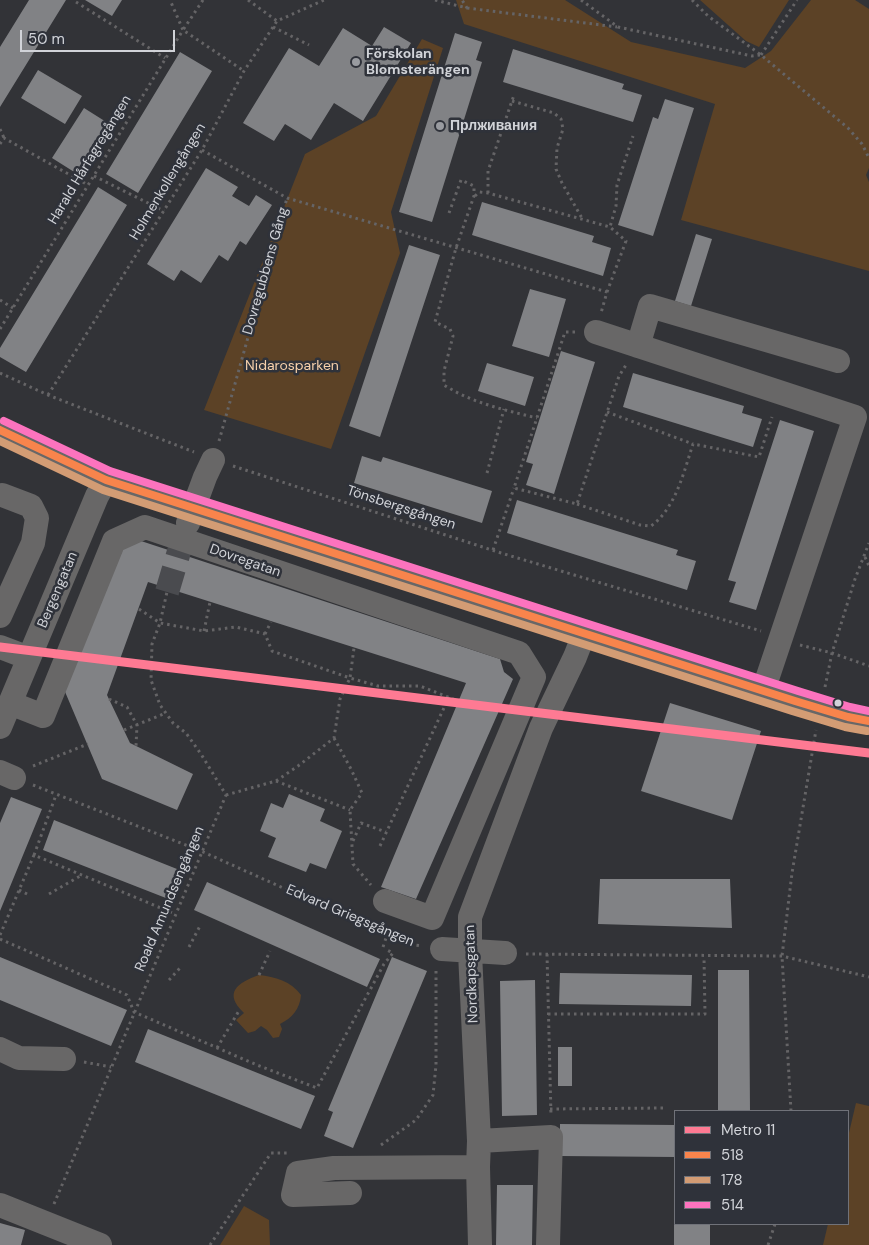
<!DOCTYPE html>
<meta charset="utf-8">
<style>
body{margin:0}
#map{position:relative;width:869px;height:1245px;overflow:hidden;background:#323337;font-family:"DM Sans",sans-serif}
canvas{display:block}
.legend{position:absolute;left:674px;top:1110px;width:175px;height:115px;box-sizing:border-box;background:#2f323a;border:1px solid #707279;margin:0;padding:6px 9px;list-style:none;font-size:15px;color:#d1d3d8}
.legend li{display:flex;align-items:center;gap:10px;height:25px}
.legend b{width:25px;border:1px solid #707279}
.scale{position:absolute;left:20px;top:30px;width:155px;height:22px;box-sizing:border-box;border:2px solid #d1d3d8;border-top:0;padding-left:6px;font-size:15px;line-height:18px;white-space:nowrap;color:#d1d3d8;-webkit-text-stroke:4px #2f323a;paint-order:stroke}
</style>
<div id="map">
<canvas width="869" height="1245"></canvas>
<ul class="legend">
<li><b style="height:6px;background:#fe7a93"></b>Metro 11</li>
<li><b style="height:6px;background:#f8844c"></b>518</li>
<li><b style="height:6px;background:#d39c74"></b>178</li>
<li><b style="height:6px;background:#fc73be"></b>514</li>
</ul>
<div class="scale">50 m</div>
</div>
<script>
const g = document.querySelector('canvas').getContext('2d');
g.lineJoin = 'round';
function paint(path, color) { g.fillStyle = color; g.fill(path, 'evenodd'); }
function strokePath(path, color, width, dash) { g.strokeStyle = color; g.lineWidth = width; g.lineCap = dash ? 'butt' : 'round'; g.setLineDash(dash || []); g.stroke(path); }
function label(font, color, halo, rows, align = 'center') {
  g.font = font + ' "DM Sans",sans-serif'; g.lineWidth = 5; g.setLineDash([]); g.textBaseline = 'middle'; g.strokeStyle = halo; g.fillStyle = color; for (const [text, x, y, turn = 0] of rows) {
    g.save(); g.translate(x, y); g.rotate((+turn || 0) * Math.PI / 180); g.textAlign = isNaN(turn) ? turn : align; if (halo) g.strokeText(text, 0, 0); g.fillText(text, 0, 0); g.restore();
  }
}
paint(new Path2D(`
 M456 0H565L631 42 745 68 771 51 811 0H855L869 9V168L866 175 869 182V271L681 220 715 104 464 24Z
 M700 0H789L759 47 746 41Z
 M422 39 443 48 391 212 400 253 331 449 204 410 305 154 376 116Z
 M259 975C275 977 291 981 301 995 300 1009 292 1018 280 1024L282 1029 279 1037 273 1038 267 1030 261 1026 255 1031 248 1033 236 1020 244 1013C223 993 237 983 259 975Z
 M856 1103 869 1106V1245H823L828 1224H848V1137Z
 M244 1206 269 1220 270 1245H220Z`), '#5c4226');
paint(new Path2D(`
 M29 0H66L0 107V47Z
 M85 0H122L112 16Z
 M384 27 411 43 363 121 334 103 311 140 285 124 274 141 243 123 289 48 319 66 343 28 372 46Z
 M455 33 482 42 476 60 482 62 432 222 399 212Z
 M513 49 624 84 622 89 642 95 633 122 503 82Z
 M180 52 212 71 138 193 106 174Z
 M38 70 82 96 65 124 21 98Z
 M665 99 694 108 653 236 618 225 653 117 658 119Z
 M84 108 111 125 79 175 52 158Z
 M206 168 238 187 232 196 249 206 256 195 272 205 246 245 240 241 228 261 219 255 201 283 181 270 174 281 147 264Z
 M98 187 127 205 26 372 0 357V348Z
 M482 202 594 236 592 242 611 248 603 276 472 235Z
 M696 234 712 239 691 306 675 301Z
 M409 245 440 255 380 437 349 426Z
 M530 289 566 299 549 357 512 346Z
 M561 351 595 362 554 494 526 485 533 464 526 462Z
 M487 363 534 377 525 406 478 391Z
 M633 373 744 406 742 413 762 419 753 447 623 407Z
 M780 420 814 431 756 610 729 602 736 582 728 580Z
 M362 456 381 462 383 457 492 491 482 523 354 483Z
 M517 500 678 550 676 555 696 561 687 590 507 533Z
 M141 541 500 659 504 672 513 679 416 899 381 887 466 683 148 582 107 695 130 743 193 774 177 810 102 779 63 687 123 549Z
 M670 703 761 731 732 820 641 791Z
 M289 794 325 809 320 821 342 831 326 869 310 863 306 872 268 857 276 838 260 831 271 803 283 808Z
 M11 797 42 809 0 911V823Z
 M54 820 182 871 171 900 43 850Z
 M600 879H730L732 928 598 924Z
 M207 882 380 959 367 987 194 910Z
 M0 957 127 1010 111 1046 0 1000Z
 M392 957 427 971 353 1148 324 1136 333 1112 328 1110Z
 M718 970H749L750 1111H718Z
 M560 973 692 975 691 1006 559 1004Z
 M535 980 537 1115 502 1116 500 981Z
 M148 1029 315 1096 301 1129 135 1062Z
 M558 1047H572V1086H558Z
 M560 1124 675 1125V1157L560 1156Z
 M497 1185H533L532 1245H496Z
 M0 1223 25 1230 21 1245H0Z
 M674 1224H710V1245H674Z`), '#818285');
strokePath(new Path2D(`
 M167 592 183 538`), '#4a4b4f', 24, [24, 12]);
strokePath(new Path2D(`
 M203 0 183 30 244 71
 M248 0 277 21
 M435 0 467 8 462 0
 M581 0 618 27 752 56 760 55
 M692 0 708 16 761 55 848 128 862 144 869 158
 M76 2 165 58
 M467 8 617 27
 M273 27 309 45
 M761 55 797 0
 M512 101 554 113 561 119 563 129 557 148 556 169 562 183 583 220
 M0 129 4 138
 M0 144 4 138 88 185
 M202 150 287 198 607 292 601 313
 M94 176 164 211
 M488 193V171L514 95
 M475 196 479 192 488 193 610 227 616 206 617 185 633 136
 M449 213 461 180 474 186V196L456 248 435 322 450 329 453 336 444 371V385C472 403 505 410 537 418
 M607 292 626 241 610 227
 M0 300 13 308
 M0 329 183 30 170 0
 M575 332H565L514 488 577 504 619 376 626 365
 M0 373 48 395 194 452
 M48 395 202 150 244 71 277 21 324 0
 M607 412 693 444
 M219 441 287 198
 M233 466 501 553 761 631
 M487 473 504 409
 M577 504 640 525 651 526C676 508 684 471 693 444L759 457 772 417
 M493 550 514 488
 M865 557 869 566
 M139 609 160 623 204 631 236 627 265 634 272 651 350 678 354 648
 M204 631 210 602
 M265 634 271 622
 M800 645 832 653 869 666
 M825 687 832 653 855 579 869 543
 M109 699 127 707 137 725 136 746
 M124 730 166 713
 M334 738 351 769 362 793 350 810 353 864 371 885
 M33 766 88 744
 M276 781 350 810
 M33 785 201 851 408 944 422 946
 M226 795 276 781 298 766 334 738 340 699 350 678 378 686H420L458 701
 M353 841 361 823 386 832
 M380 846 449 697
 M34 855 56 795
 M19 890 29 895
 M49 894 82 875
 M0 935 34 855 175 914
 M0 939 127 995 134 1012 257 1065 317 1088 384 964 393 953 385 949
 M189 947 201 924
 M383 947 387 935
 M526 954 782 956 869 977
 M547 954 551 1116
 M259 975 270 951
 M169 980 180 968
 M548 1014H705L704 957
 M217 1048 240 1009
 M84 1062 111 1067
 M550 1109 664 1108
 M791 1111 782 956 792 873 816 730
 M381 1145 416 1120 433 1095 436 1065V970
 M54 1204 226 795 201 754 186 733 173 723 160 705 151 680 152 644 160 623 167 592
 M210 1245 271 1153H289
 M768 1245 775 1224`), '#656466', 3, [2.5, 4]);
strokePath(new Path2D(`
 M596 332 855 417 763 691
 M638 346 650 306 838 361
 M0 430 106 480 795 701 848 717 869 721
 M188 523 205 477 213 460
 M0 616 33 543 37 518 31 506 2 495
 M0 647 29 658
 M10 703 43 716 114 541 145 527 519 653 534 677 432 918 385 901
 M0 727 97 496 106 480
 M0 772 14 778
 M442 949 505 953
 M0 1049 19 1058 64 1059
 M479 1141 551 1137 548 1245
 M350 1193 293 1195 298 1173 334 1168 478 1167
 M0 1205 100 1245
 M480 1245 478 1167 479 1141 470 953V917L541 728 575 657 584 634`), '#686767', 24);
strokePath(new Path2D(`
 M0 430 106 480 795 701 848 717 869 721`), '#f8844c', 8);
strokePath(new Path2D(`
 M0 441 103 490 792 711 845 727 867 731`), '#d39c74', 8);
strokePath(new Path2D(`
 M4 421 110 471 798 691 850 707 869 711`), '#fc73be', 8);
strokePath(new Path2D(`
 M0 647 869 753`), '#fe7a93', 9);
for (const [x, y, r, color] of [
 [356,62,5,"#999ba0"],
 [440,126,5,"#999ba0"],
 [838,703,4.5,"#d1d3d8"]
]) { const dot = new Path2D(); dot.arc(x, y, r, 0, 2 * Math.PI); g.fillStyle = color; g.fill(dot); strokePath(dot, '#2f323a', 2); }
label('bold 14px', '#d1d3d8', '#2f323a', [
 ["Förskolan",366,54],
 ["Blomsterängen",366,70],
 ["Прлживания",450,126]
], 'left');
label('14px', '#d1d3d8', '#2f323a', [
 ["Harald Hårfagregången",90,160,-59],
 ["Holmenkollengången",168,182,-59],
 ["Dovregubbens Gång",266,271,-74],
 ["Tönsbergsgången",401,508,18],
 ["Dovregatan",245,561,19],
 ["Bergengatan",58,590,-67],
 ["Roald Amundsengången",170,899,-67],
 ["Edvard Griegsgången",350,916,23],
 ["Nordkapsgatan",472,974,-92]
]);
label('14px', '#f6d0ab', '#2f323a', [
 ["Nidarosparken",292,366]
]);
</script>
